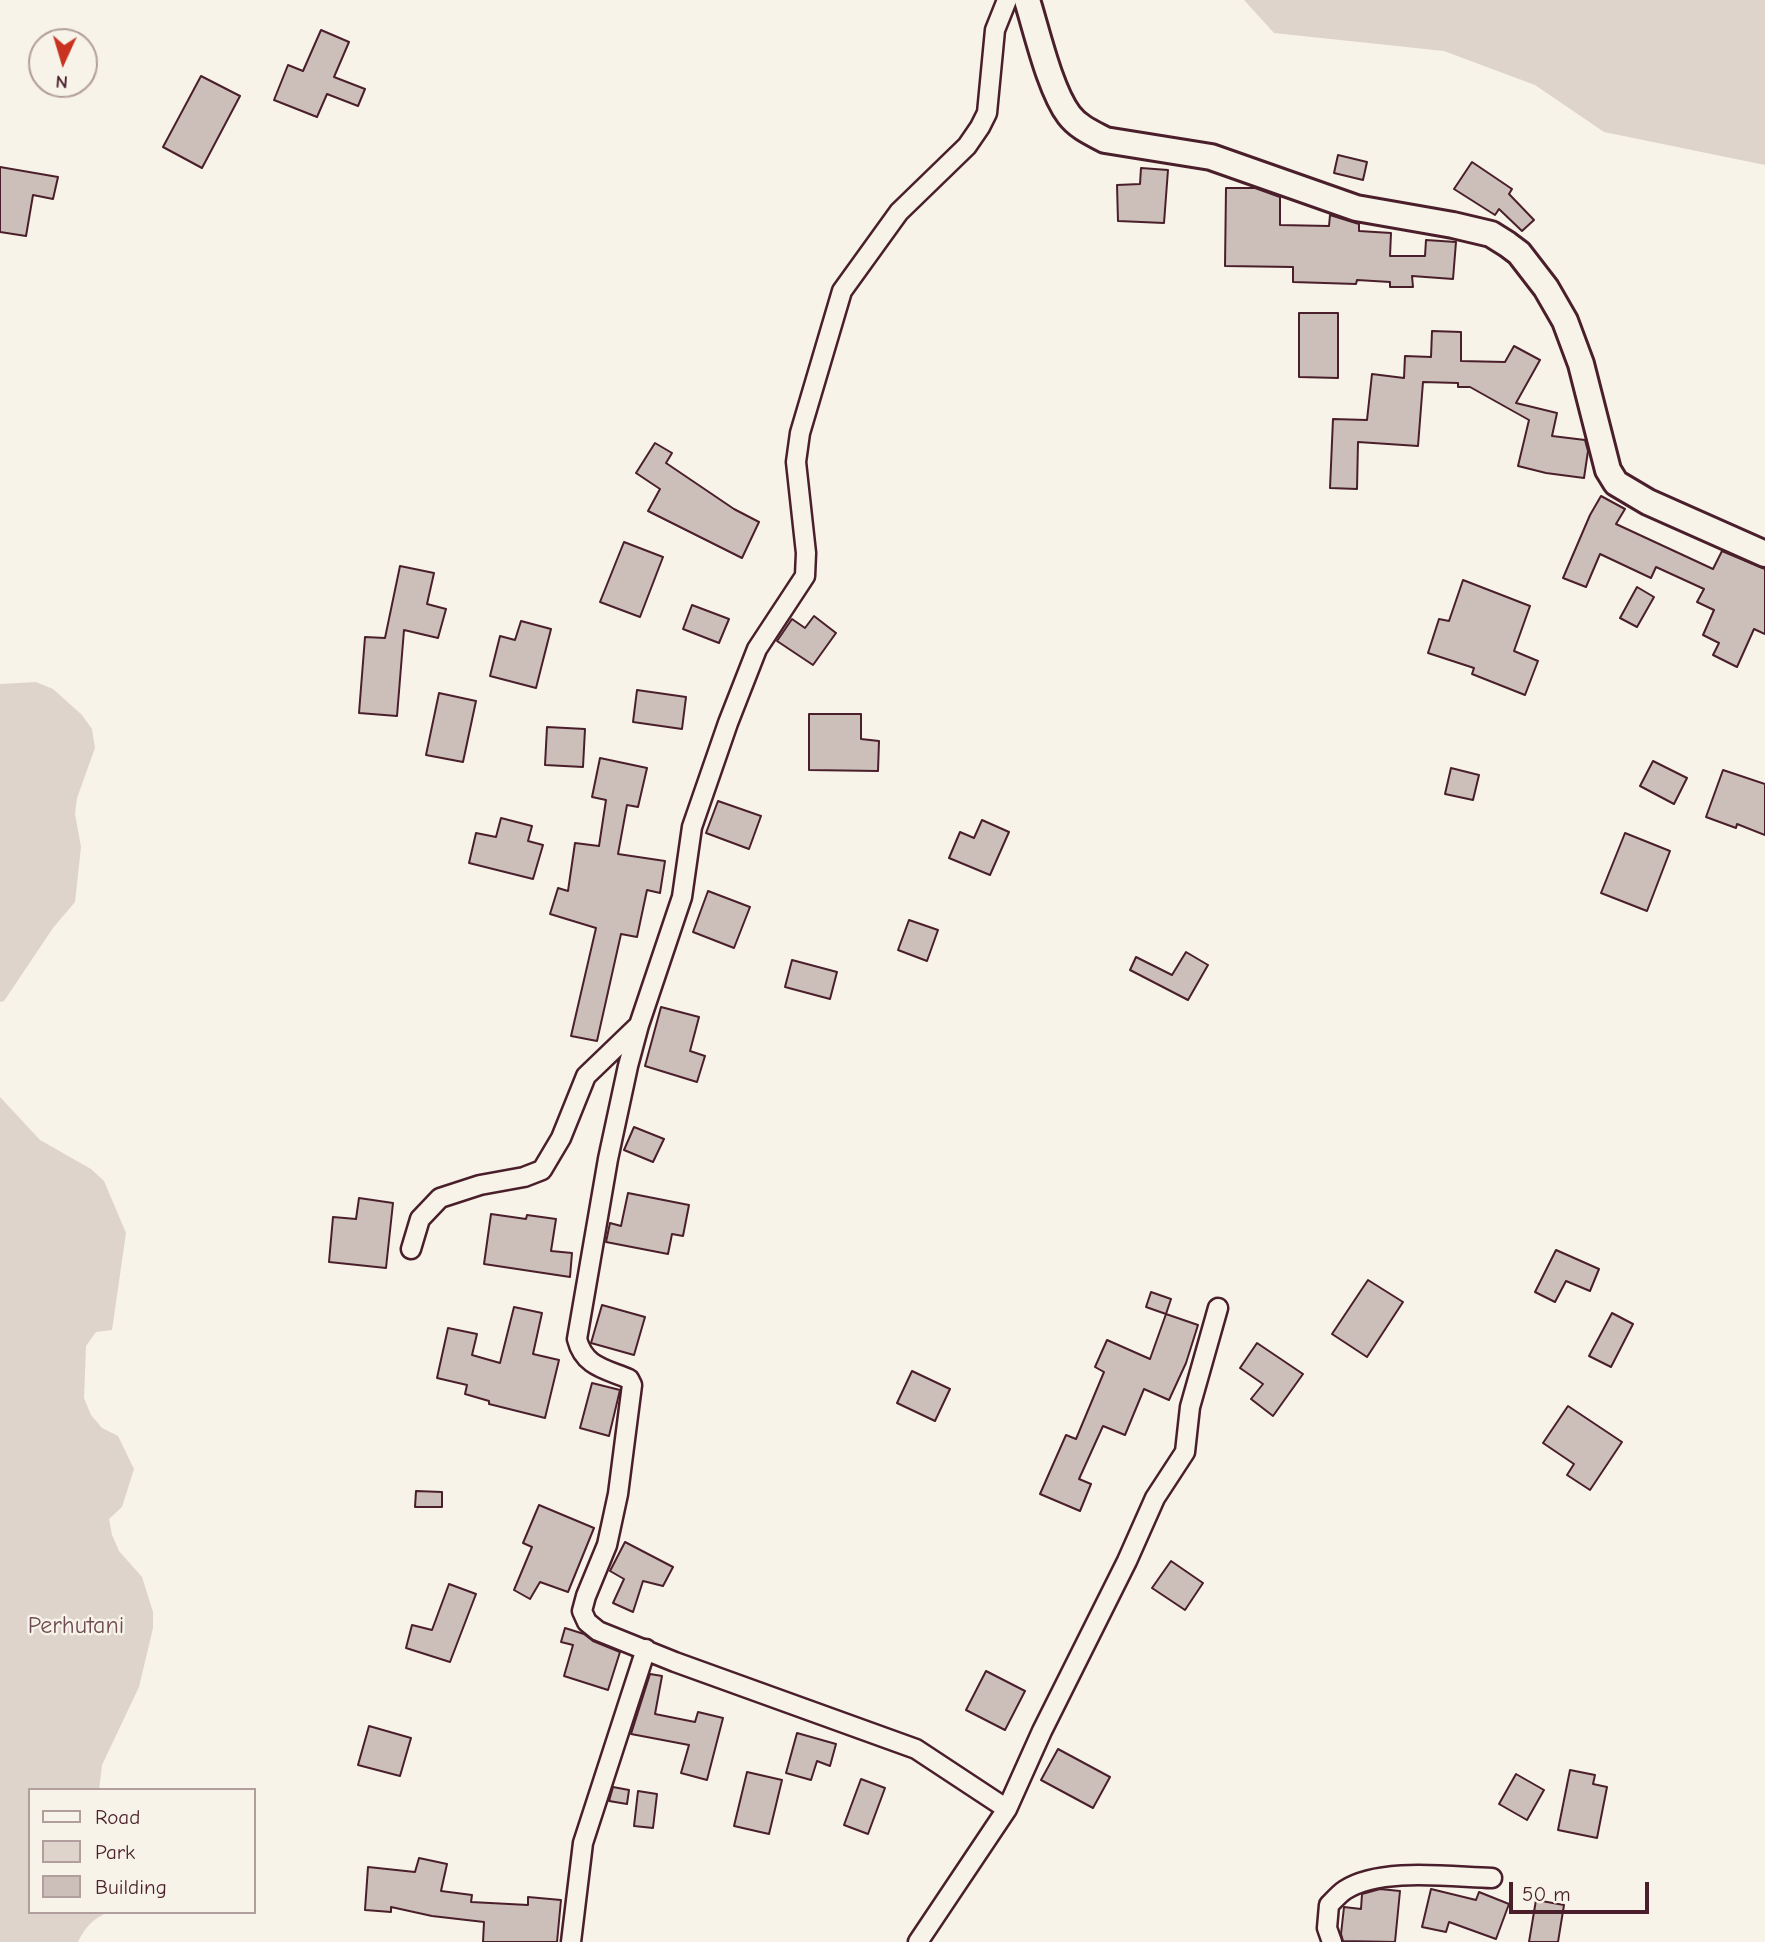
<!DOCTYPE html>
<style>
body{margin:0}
#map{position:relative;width:1765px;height:1942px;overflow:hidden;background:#f7f3e8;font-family:"Comic Neue",sans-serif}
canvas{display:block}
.legend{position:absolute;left:28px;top:1788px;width:228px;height:126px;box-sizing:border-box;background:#f7f3e8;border:2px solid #b29e9c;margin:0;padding:9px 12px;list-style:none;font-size:21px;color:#4a1f2b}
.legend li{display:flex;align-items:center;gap:14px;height:35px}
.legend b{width:35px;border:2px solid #b29e9c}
.north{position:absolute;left:28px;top:28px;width:70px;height:70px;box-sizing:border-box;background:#f7f3e8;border:2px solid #b29e9c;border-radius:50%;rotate:184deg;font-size:19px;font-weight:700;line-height:28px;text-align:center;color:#4a1f2b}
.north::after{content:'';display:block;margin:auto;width:24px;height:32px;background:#c8321e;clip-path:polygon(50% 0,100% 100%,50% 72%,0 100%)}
.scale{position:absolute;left:1509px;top:1882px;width:140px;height:32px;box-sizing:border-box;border:4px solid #4a1f2b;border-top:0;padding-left:9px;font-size:21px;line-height:24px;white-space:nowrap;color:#4a1f2b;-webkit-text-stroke:5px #f7f3e8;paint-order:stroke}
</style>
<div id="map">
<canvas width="1765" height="1942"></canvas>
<ul class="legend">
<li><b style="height:9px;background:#f7f3e8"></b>Road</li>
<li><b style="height:19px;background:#ded4cc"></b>Park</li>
<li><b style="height:19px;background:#ccbfb9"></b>Building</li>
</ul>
<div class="north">N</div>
<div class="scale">50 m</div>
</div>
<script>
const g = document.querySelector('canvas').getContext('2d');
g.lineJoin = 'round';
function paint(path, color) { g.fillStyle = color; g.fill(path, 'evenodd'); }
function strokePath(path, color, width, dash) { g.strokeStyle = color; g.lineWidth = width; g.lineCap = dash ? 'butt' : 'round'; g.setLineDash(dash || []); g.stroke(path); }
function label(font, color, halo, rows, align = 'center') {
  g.font = font + ' "Comic Neue",sans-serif'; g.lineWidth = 5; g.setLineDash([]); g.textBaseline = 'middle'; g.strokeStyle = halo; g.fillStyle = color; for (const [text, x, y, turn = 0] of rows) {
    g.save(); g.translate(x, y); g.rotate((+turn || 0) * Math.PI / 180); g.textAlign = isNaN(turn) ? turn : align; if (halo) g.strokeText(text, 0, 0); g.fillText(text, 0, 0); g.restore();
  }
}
paint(new Path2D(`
 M1244 0H1765V165L1604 132 1535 85 1444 51 1274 33Z
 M36 682 53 689 82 715 92 729 95 748 77 798 75 814 81 847 75 902 53 928 4 1001 0 1002V684Z
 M0 1097 40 1140 91 1169 104 1181 126 1233 112 1330 96 1332 86 1346 84 1398 91 1415 102 1428 118 1436 134 1469 122 1507 109 1519 112 1535 119 1551 142 1577 153 1612V1628L139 1687 102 1765 99 1790H30V1912H108C93 1919 85 1927 78 1942H0Z`), '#ded4cc');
const building = new Path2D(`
 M321 30 349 42 334 77 365 89 358 106 327 94 317 117 274 100 288 65 303 71Z
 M201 76 240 96 202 168 163 147Z
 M1338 155 1367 162 1363 180 1334 173Z
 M1472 162 1512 189 1509 194 1534 220 1522 231 1499 209 1495 215 1454 189Z
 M0 167 58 177 53 199 33 195 26 236 0 232Z
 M1141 168 1168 170 1164 223 1118 221 1117 185 1140 184Z
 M1226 188H1255L1280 197V225L1329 226 1330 215 1359 224V231L1391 233 1390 256H1425L1426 240 1456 242 1453 279 1412 276 1413 287H1390V282L1357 280 1356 284 1293 282V267L1225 266Z
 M1299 313H1338V378L1299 377Z
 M1432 331 1461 332V361L1505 362 1514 346 1540 360 1516 403 1557 413 1552 436 1585 440 1588 451 1584 478 1546 473 1518 466 1529 420 1470 387H1458V383L1423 382 1418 446 1358 442 1357 489 1330 488 1333 419 1367 420 1372 374 1404 378 1405 356 1431 357Z
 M655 443 672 453 666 463 734 509 759 522 742 558 648 511 660 489 636 473Z
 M1601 496 1625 509 1616 524 1713 569 1722 551 1765 569V634L1754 629 1737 667 1713 655 1719 643 1703 635 1714 610 1697 602 1704 589 1656 567 1651 578 1600 554 1586 587 1563 578 1590 515Z
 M624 542 663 557 640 617 600 602Z
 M400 566 434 573 427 604 446 609 438 638 404 630 397 716 359 713 365 637 385 638Z
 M1463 580 1530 606 1514 651 1538 661 1525 695 1472 674 1474 668 1428 653 1439 619 1449 621Z
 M1637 587 1654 597 1637 627 1620 618Z
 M692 605 729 619 719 643 683 629Z
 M814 616 836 633 813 665 777 641 792 619 805 628Z
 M521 621 551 629 536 688 490 676 500 636 515 640Z
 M637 690 686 697 682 729 633 722Z
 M439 693 476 701 463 762 426 755Z
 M809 714H861V739L879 741 878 771 809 770Z
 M547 727 585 729 583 767 545 765Z
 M600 758 647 768 638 807 627 805 618 854 665 861 660 893 647 890 637 937 621 934 597 1041 571 1036 596 928 550 914 558 888 568 891 575 843 599 846 606 800 592 797Z
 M1653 761 1687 778 1674 804 1640 786Z
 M1451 768 1479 775 1473 800 1445 794Z
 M1723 770 1765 784V835L1737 824 1736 828 1706 817Z
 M718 801 761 816 749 849 706 833Z
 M501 818 532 826 528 841 543 845 533 879 469 863 476 833 496 837Z
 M982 820 1009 832 990 875 949 858 960 832 974 838Z
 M1625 833 1670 851 1647 911 1601 893Z
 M708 891 750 907 734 948 693 932Z
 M909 920 938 930 927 961 898 950Z
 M1186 952 1208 965 1188 1000 1130 970 1136 957 1172 975Z
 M792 960 837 972 830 999 785 987Z
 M661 1007 699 1017 690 1051 705 1056 697 1082 645 1066Z
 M634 1127 664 1139 653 1162 624 1150Z
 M628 1193 689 1205 683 1236 672 1234 668 1254 606 1242 610 1223 621 1226Z
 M359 1198 393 1203 386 1268 329 1262 333 1217 356 1219Z
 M491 1214 526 1219 527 1215 556 1219 551 1251 572 1253 570 1277 484 1264Z
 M1556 1250 1599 1269 1590 1291 1566 1281 1555 1302 1535 1292Z
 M1368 1280 1403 1302 1367 1357 1332 1334Z
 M1151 1292 1171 1299 1166 1314 1146 1307Z
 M602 1305 645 1317 634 1355 591 1343Z
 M514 1307 542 1313 533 1354 559 1360 545 1418 489 1404V1401L465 1394 467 1385 437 1378 448 1328 477 1334 472 1355 500 1363Z
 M1612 1313 1633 1324 1611 1367 1589 1356Z
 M1166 1314 1198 1325 1186 1363 1169 1400 1144 1389 1125 1435 1103 1426 1079 1479 1091 1484 1080 1511 1040 1494 1066 1435 1076 1439 1104 1372 1095 1367 1107 1340 1150 1359Z
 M1257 1343 1303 1374 1273 1416 1251 1399 1263 1384 1240 1368Z
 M912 1371 950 1389 935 1421 897 1403Z
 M592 1383 620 1390 609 1436 580 1428Z
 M1568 1406 1622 1442 1590 1490 1567 1475 1574 1464 1543 1443Z
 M416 1491 442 1492V1507H415Z
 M539 1505 594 1528 568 1592 540 1582 530 1599 514 1590 532 1547 523 1543Z
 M625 1542 673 1567 663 1586 643 1581 633 1612 613 1603 624 1579 610 1571Z
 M1171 1561 1203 1583 1185 1610 1152 1588Z
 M449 1584 476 1594 450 1662 406 1648 412 1625 432 1630Z
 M565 1628 584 1634 593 1641 620 1652 608 1690 564 1676 573 1645 561 1642Z
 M986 1671 1025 1691 1005 1730 966 1710Z
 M650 1674 662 1676 655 1714 695 1722 698 1712 723 1718 707 1780 681 1773 689 1745 631 1734Z
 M369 1726 411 1738 400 1776 358 1765Z
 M797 1733 836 1744 830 1766 817 1761 811 1780 786 1773Z
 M1058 1749 1110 1777 1093 1808 1041 1780Z
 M1570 1770 1595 1775 1593 1784 1607 1787 1597 1838 1558 1830Z
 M747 1772 782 1780 769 1834 734 1826Z
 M1516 1774 1544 1790 1527 1820 1499 1804Z
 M861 1779 885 1788 868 1834 844 1825Z
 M613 1787 629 1790 627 1804 609 1801Z
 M638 1791 657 1794 653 1828 634 1826Z
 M419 1858 447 1864 441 1891 472 1895 471 1902 528 1905V1897L561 1900 557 1942H483L484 1922 432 1916 391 1907V1912L365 1910 368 1867 415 1872Z
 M1380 1889 1400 1891 1395 1942 1343 1941 1341 1934 1344 1907 1361 1909 1362 1894Z
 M1431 1889 1476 1900 1479 1892 1509 1904 1496 1939 1449 1922 1446 1932 1422 1927Z
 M1536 1900 1564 1905 1558 1942H1529Z`);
paint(building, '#ccbfb9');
strokePath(building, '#4a1f2b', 2);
const street = new Path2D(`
 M1007 0 995 30 987 113 980 127 967 146 899 212 842 291 800 433 796 462 806 553 805 576 757 649 728 723 692 827 682 897 639 1025 628 1066 608 1159 577 1339C584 1367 606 1369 629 1379L632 1385 618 1494 607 1545 586 1596 582 1611 587 1622 598 1631 675 1662 916 1749 1007 1809
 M411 1249 420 1219 440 1198 480 1185 524 1177 542 1170 561 1138 586 1076 639 1025
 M571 1942 583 1843 646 1649
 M918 1942 1007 1809 1042 1731 1127 1561 1155 1498 1185 1452 1190 1407 1218 1308
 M1332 1942 1327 1928 1329 1905C1334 1900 1339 1894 1345 1890 1381 1867 1451 1877 1492 1878`);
const secondary = new Path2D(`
 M1027 0C1037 32 1050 90 1069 115 1078 127 1092 133 1105 140L1211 157 1356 208 1453 225 1491 234 1507 244 1519 253 1546 288 1565 321 1581 364 1608 470 1616 483 1648 502 1765 554`);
strokePath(street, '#4a1f2b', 23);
strokePath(secondary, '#4a1f2b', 30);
strokePath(street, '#f7f3e8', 18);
strokePath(secondary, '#f7f3e8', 24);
label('24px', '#6f4c53', '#f7f3e8', [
 ["Perhutani",76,1626]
]);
</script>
